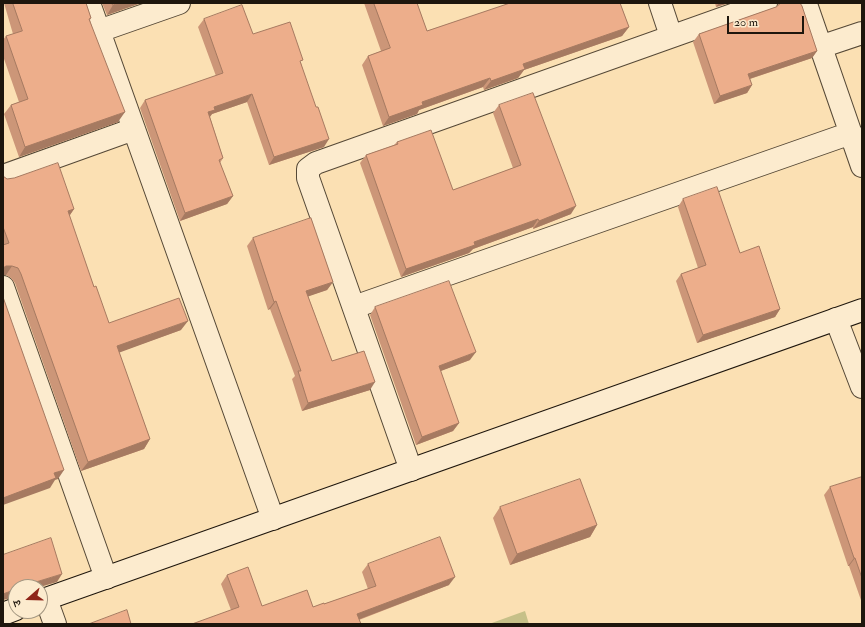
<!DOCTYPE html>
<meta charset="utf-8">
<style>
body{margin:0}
#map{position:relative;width:865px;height:627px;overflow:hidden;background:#fbe0b3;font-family:"IM FELL Double Pica","Noto Serif Devanagari",serif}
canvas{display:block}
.frame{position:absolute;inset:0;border:4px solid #1e160d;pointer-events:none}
.north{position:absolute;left:8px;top:579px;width:40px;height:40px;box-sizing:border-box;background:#fcebce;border:1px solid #a39681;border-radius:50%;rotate:250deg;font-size:11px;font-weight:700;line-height:16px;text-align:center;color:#1e160d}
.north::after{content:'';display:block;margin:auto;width:14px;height:18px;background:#8f2418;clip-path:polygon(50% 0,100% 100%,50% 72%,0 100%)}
.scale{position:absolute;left:727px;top:16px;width:77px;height:18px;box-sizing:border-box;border:2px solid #1e160d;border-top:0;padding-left:5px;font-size:12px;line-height:14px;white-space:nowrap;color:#1e160d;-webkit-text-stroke:3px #fcebce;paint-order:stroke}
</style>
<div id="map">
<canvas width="865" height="627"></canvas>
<div class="frame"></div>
<div class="north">उ</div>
<div class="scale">20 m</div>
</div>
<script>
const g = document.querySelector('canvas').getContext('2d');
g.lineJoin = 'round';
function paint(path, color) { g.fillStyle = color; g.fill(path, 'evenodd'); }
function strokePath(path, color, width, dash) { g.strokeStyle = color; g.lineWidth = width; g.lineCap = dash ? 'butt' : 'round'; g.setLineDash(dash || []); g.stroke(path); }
paint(new Path2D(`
 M525 611 529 624H489Z`), '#c6c088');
const street = new Path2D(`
 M89 3 273 519
 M660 3 671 36
 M803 3 807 7 862 166
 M99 31 179 3
 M820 47 862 33
 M3 176 134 129
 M3 287 106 578
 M354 307 851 133
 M836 319 862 387
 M411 470 308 178V169L316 163 766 3
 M46 599 55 624`);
const secondary = new Path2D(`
 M40 601 862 310
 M3 614 16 609`);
strokePath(street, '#554836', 24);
strokePath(secondary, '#1e160d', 24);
strokePath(street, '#fcebce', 22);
strokePath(secondary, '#fcebce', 22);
paint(new Path2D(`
 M4 3H86L91 18 90 20 118 122 19 157 4 114 11 105 19 102 3 56V40L6 36 13 34Z
 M102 3H141L107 15Z
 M364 3H417L427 31 505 5 504 3H620L629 27 622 36 524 70 518 78 484 90 483 87 419 110 417 114 383 126 362 65 368 56 381 51Z
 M715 3H729L716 7Z
 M781 3H800L817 51 812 58 750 79 752 85 747 93 714 104 693 42 699 34 776 7Z
 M204 19 253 34 301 63 324 147 269 165 247 102 212 114 210 117 223 158 220 163 233 196 227 204 180 221 140 108 145 100 216 76 198 27Z
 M499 105 571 214 533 229V227L473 249 469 253 401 277 360 163 366 155 394 145 397 142 453 190 513 168 493 113Z
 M3 176 7 179 74 209 69 216 94 287 109 323 181 330 119 352 150 439 144 449 81 471 15 283 11 278 6 275H3Z
 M683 199 740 253 780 309 775 317 697 343 676 281 681 274 698 268 678 207Z
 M253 238 333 282 327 290 308 296 332 361 370 390 302 411 292 379 295 376 270 309 268 310 247 246Z
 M375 307 470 360 440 371 459 423 453 431 416 445 370 315Z
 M862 477V603L849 566H848L824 495 830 487Z
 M500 507 597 525 590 537 510 565 493 518Z
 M368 564 449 585 359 620 231 610 221 584 227 575 262 606 313 607 324 604 368 589 362 572Z`), '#cc9678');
paint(new Path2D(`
 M120 3H141L107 15 113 5Z
 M719 3H729L716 7Z
 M629 27 622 36 524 70 518 78 484 90 491 81 523 64Z
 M817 51 812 58 743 81 748 74Z
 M490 78 483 87 419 110 417 114 383 126 389 117 422 102Z
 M752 85 747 93 714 104 720 96Z
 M252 94 247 102 212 114 209 118 208 112 214 107Z
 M125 112 118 122 19 157 25 147Z
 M329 139 324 147 269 165 274 157Z
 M233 196 227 204 180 221 185 213Z
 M576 206 571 214 533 229 539 221Z
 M74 209 68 218V211Z
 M538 219 533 227 473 249 469 253 401 277 406 269 474 242Z
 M6 266H12L6 275H3V268Z
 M333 282 327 290 301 299 306 291Z
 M276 301 270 309 268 310 274 302Z
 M780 309 775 317 697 343 703 335Z
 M188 321 181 330 110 356 117 346Z
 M476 352 470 360 433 374 439 366Z
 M375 382 370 390 302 411 308 403Z
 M459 423 453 431 416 445 422 437Z
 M150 439 144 449 81 471 88 462Z
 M64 470 58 479 55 480 50 488 3 505V498L54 473Z
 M597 525 590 537 510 565 517 554Z
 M854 558H855L849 566H848Z
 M62 574 57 582 40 587H27L36 582Z
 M455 577 449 585 352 622 357 614Z
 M16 590V597L3 600V594L11 591Z`), '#a67a61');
const building = new Path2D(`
 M13 3H86L91 18 89 19 125 112 25 147 11 105 28 99 6 36 22 31Z
 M112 3H120L113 5Z
 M374 3H417L427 31 510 3H620L629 27 523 64 525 69 491 81 490 78 422 102 423 105 389 117 368 56 390 48Z
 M781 3H800L802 6 817 51 748 74 752 85 720 96 699 34 776 7Z
 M242 5 253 34 290 22 303 60 300 61 316 107H318L329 139 274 157 252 94 214 107 215 110 208 112 223 158 219 160 233 196 185 213 145 100 223 73 204 19Z
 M533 93 576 206 539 221 538 219 474 242 475 245 406 269 366 155 398 144 397 142 431 130 453 190 521 165 499 105Z
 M58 163 74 209 68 211 94 287 96 286 109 323 179 298 188 321 117 346 150 439 88 462 21 274 18 268 12 266H6L3 268V245L9 243 3 227V176L7 179 14 178Z
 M717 187 740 253 759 246 780 309 703 335 681 274 706 265 683 199Z
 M311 218 333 282 306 291 332 361 364 351 375 382 308 403 298 371H301L276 301 274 302 253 238Z
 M449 281 476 352 439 366 459 423 422 437 375 307Z
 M3 297 64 470 54 473 56 478 3 498Z
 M862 477V578L855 558H854L830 487Z
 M580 479 597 525 517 554 500 507Z
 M440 537 455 577 357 614 361 624H192L239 607 227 575 248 567 262 606 307 590 313 607 324 603V604L376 586 368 564Z
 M51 538 62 574 36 582 37 584 27 587H16V590L11 591 3 594V555Z
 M127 610 131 624H89Z`);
paint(building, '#edae8b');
strokePath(building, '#a67a61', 1);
</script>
